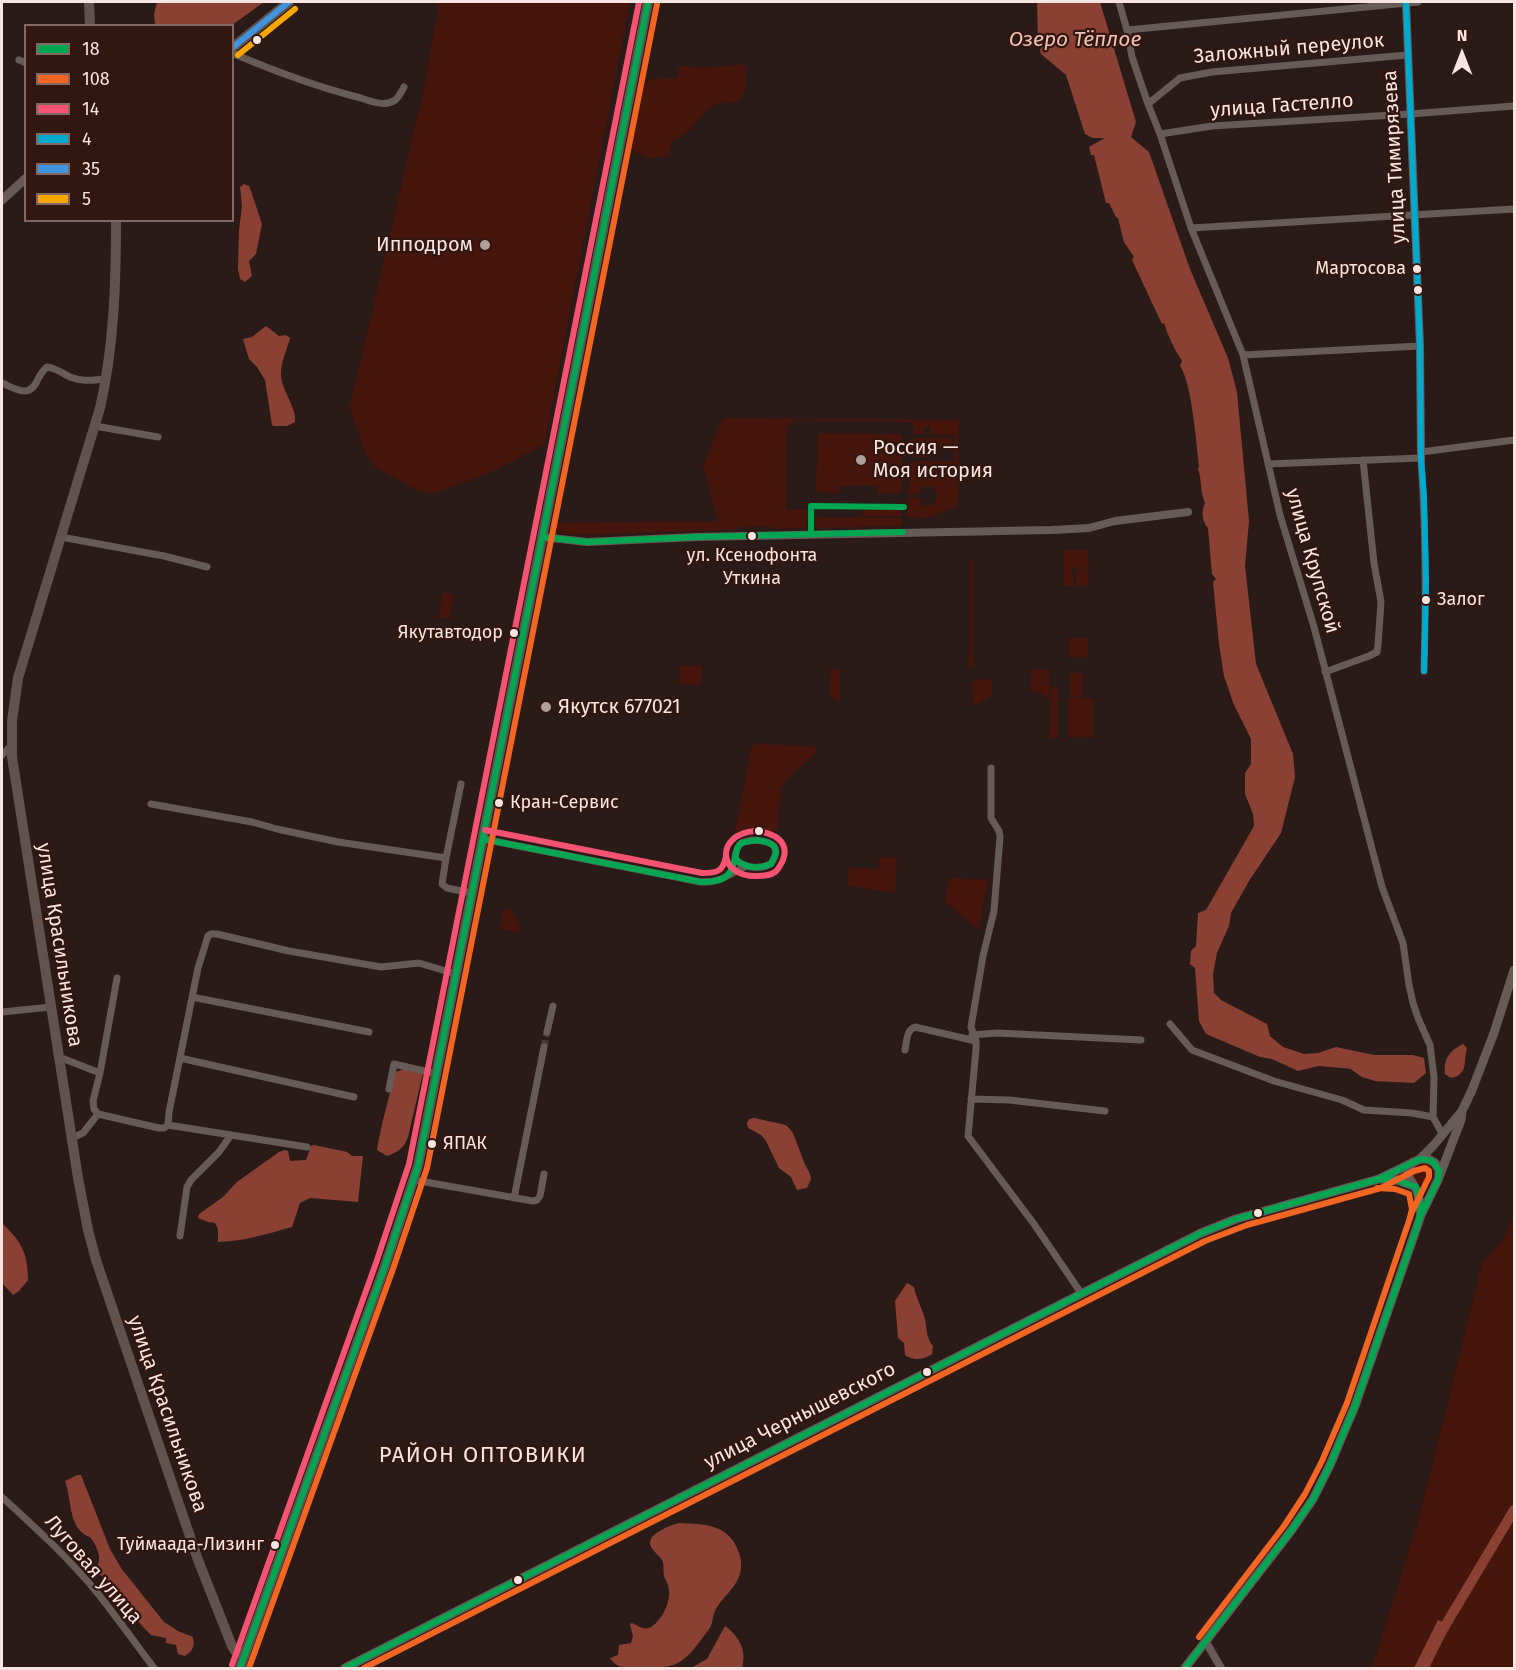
<!DOCTYPE html>
<meta charset="utf-8">
<style>
body{margin:0}
#map{position:relative;width:1516px;height:1670px;overflow:hidden;background:#2a1b18;font-family:"Fira Sans",sans-serif}
canvas{display:block}
.frame{position:absolute;inset:0;border:3px solid #f8e4e0;pointer-events:none}
.legend{position:absolute;left:24px;top:24px;width:210px;height:198px;box-sizing:border-box;background:#321610;border:2px solid #816863;margin:0;padding:8px 10px;list-style:none;font-size:18px;color:#f8e4e0}
.legend li{display:flex;align-items:center;gap:12px;height:30px}
.legend b{width:30px;border:2px solid #816863}
.north{position:absolute;left:1432px;top:24px;width:60px;height:60px;-webkit-text-stroke:4px #321610;paint-order:stroke;rotate:0deg;font-size:16px;font-weight:700;line-height:24px;text-align:center;color:#f8e4e0}
.north::after{content:'';display:block;margin:auto;width:21px;height:27px;background:#f8e4e0;clip-path:polygon(50% 0,100% 100%,50% 72%,0 100%)}
</style>
<div id="map">
<canvas width="1516" height="1670"></canvas>
<div class="frame"></div>
<ul class="legend">
<li><b style="height:8px;background:#00a651"></b>18</li>
<li><b style="height:8px;background:#f26522"></b>108</li>
<li><b style="height:8px;background:#f65372"></b>14</li>
<li><b style="height:8px;background:#00a9ce"></b>4</li>
<li><b style="height:8px;background:#4094de"></b>35</li>
<li><b style="height:8px;background:#f7a600"></b>5</li>
</ul>
<div class="north">N</div>
</div>
<script>
const g = document.querySelector('canvas').getContext('2d');
g.lineJoin = 'round';
function paint(path, color) { g.fillStyle = color; g.fill(path, 'evenodd'); }
function strokePath(path, color, width, dash) { g.strokeStyle = color; g.lineWidth = width; g.lineCap = dash ? 'butt' : 'round'; g.setLineDash(dash || []); g.stroke(path); }
function label(font, color, halo, rows, align = 'center') {
  g.font = font + ' "Fira Sans",sans-serif'; g.lineWidth = 4.5; g.setLineDash([]); g.textBaseline = 'middle'; g.strokeStyle = halo; g.fillStyle = color; for (const [text, x, y, turn = 0] of rows) {
    g.save(); g.translate(x, y); g.rotate((+turn || 0) * Math.PI / 180); g.textAlign = isNaN(turn) ? turn : align; if (halo) g.strokeText(text, 0, 0); g.fillText(text, 0, 0); g.restore();
  }
}
paint(new Path2D(`
 M439 2H630L544 445 491 472 433 494 419 491 374 467 362 445 350 407 425 83Z
 M743 64 746 69V90L738 102C731 103 724 102 718 104 702 110 697 125 685 134 681 137 676 139 672 141L669 156 648 158 631 149 641 88 650 79 677 78 679 66 707 68Z
 M723 418 959 420 958 506 928 518 907 517 908 497H918L922 505 928 506 933 504 938 496 934 488C926 484 920 487 918 495H908L910 462 915 461V469L918 470 917 461H954L955 435 930 434V427H925L924 434H913V422L793 420 791 422 790 426 787 427 786 509 807 510 808 521 806 528 776 529 765 526 747 527 733 530 577 535 566 534 556 529 555 525 556 523 718 521 703 465Z
 M818 433 902 434 901 493H878V486H840L839 493 819 492 816 489Z
 M912 438H951V447H930V457H913L909 455V441Z
 M865 509H898L901 512 902 516H861Z
 M815 517 902 518V526L817 528 815 527Z
 M1064 550H1088L1089 585 1076 586V572H1077V568L1072 567 1074 586H1064Z
 M970 560H973V668H968L969 648Z
 M443 592 454 594 449 619 438 617Z
 M1069 638H1088V657H1069Z
 M680 665 702 666 701 685 679 684Z
 M831 669H840V702L830 696Z
 M1031 669H1049V700L1039 692H1031Z
 M1070 673H1083V697H1070Z
 M989 679 992 681V695L976 705H973L972 681Z
 M1051 687H1058V738H1050Z
 M1068 698H1093V737H1068Z
 M755 743 816 747V753L792 774 781 788 778 829 773 834 739 835 735 832 751 749Z
 M880 857 897 858 895 893 848 886 849 867 878 869Z
 M948 878 988 880 979 930 945 902Z
 M504 908 511 910 520 926 518 933 499 928Z
 M1413 1174a11 11 0 1 1 22 0a11 11 0 1 1-22 0Z
 M1514 1215V1668H1372L1418 1522 1482 1263 1502 1242Z`), '#46150c');
paint(new Path2D(`
 M157 2H264L232 25H155L154 14Z
 M1037 2H1100L1136 122 1131 137 1149 152 1190 269 1228 358 1237 392 1249 521 1245 566 1256 664 1293 754 1295 777 1281 833 1249 881 1231 913 1229 926 1217 953 1213 974 1214 993 1221 1000 1267 1024 1270 1036 1283 1047 1304 1054 1318 1053 1336 1047 1374 1055H1413L1424 1058 1426 1073 1414 1083 1375 1081 1362 1077 1342 1063H1331L1298 1071 1272 1059 1260 1057 1206 1034 1199 1021 1195 968 1190 964 1191 951 1196 946 1198 913 1206 910 1254 826 1253 814 1245 794V773L1251 764V739L1234 705 1224 676 1219 644 1213 582 1216 579 1212 574 1208 528C1202 522 1201 511 1205 503 1200 493 1202 480 1198 469L1199 466C1196 442 1192 383 1180 366L1182 361C1174 349 1168 336 1164 323L1162 324 1132 260 1134 257 1124 242 1118 218 1116 217 1109 203H1106L1094 155H1091L1089 147 1105 138H1093L1085 134 1066 75 1041 54 1040 50 1042 46 1038 41Z
 M244 184 249 186 251 191 262 224 256 254 249 261 252 276 245 282 240 279 238 269 239 231 242 206 240 187Z
 M266 326 279 336 286 335 290 338C287 350 280 364 281 376 282 391 297 408 295 422L287 426H274L272 425 265 380 257 367 249 359 243 339 252 337Z
 M1463 1044 1467 1048C1463 1062 1469 1074 1451 1078L1445 1074C1443 1059 1450 1050 1463 1044Z
 M408 1068 423 1073 408 1137C404 1148 397 1153 387 1156L377 1150C381 1124 389 1099 395 1072Z
 M754 1118 782 1124 787 1126 793 1133 804 1162 810 1174 811 1179 807 1188 797 1190 791 1177 779 1168 766 1141 761 1135 748 1128 747 1123 749 1119Z
 M314 1145 347 1152 352 1156H363L358 1202 310 1198 300 1203 292 1227C266 1234 246 1241 218 1242V1229L215 1223 208 1222 198 1218 199 1214 223 1197 237 1182 279 1152 285 1150 288 1151 290 1161 306 1160 311 1146Z
 M2 1223C21 1241 28 1253 28 1280L19 1291 13 1295 2 1283Z
 M907 1283 914 1287C916 1298 922 1308 925 1319 927 1329 926 1338 933 1346L932 1354C923 1360 913 1361 905 1355L904 1343 898 1338 895 1301Z
 M77 1475H81L110 1549 121 1568 164 1622 178 1631 193 1637C195 1646 193 1651 185 1656L178 1654 176 1645 166 1643V1638L151 1635 144 1628 118 1598 110 1592 105 1578C91 1571 100 1566 99 1556 98 1549 94 1542 90 1537 68 1530 72 1499 65 1481Z
 M679 1523C704 1524 730 1524 739 1553 742 1561 742 1571 738 1579 733 1590 722 1598 716 1609 713 1614 713 1620 711 1626 708 1631 704 1636 700 1641 681 1668 670 1668 638 1668 626 1668 617 1669 610 1658L618 1655 619 1645 631 1643 633 1636 630 1624 632 1623C641 1627 646 1633 656 1623 665 1614 672 1598 668 1585 667 1582 665 1579 664 1576 663 1572 664 1567 663 1562 661 1555 646 1548 651 1539 654 1532 671 1525 679 1523Z
 M1438 1620 1448 1625 1446 1634 1429 1668H1414Z
 M725 1626C740 1637 747 1651 742 1668H691L707 1659Z`), '#8a4133');
strokePath(new Path2D(`
 M1319 1063 1353 1066`), '#8a4133', 6);
strokePath(new Path2D(`
 M1439 1636 1514 1510`), '#8a4133', 10);
strokePath(new Path2D(`
 M544 1047 547 1032`), '#493936', 7, [7, 3.5]);
strokePath(new Path2D(`
 M1119 2 1127 30 1132 57 1148 104 1160 134 1191 228 1243 355 1280 515 1314 627 1382 887 1403 943 1409 985 1413 1003 1418 1018 1430 1045 1434 1077 1433 1117 1443 1135
 M1127 30 1418 2
 M232 53C274 71 317 87 361 98 369 101 380 105 388 103 397 102 400 94 404 87
 M19 60 26 63
 M1148 104 1180 78 1212 72 1407 55
 M1160 134 1212 126 1410 114 1514 106
 M1191 228 1514 209
 M1243 355 1420 346
 M2 383C14 388 28 398 36 383 39 377 41 372 47 367 56 368 62 373 70 377 82 382 94 380 106 379
 M95 426 158 437
 M1421 452 1514 440
 M1268 464 1421 458C1426 529 1426 600 1424 671
 M61 537 164 556 207 567
 M1325 672 1369 656 1377 652 1378 645 1381 602 1374 563 1363 460
 M2 755 11 746
 M991 768V818L999 831 1000 837 994 911 983 956 971 1027 976 1041V1049L968 1136 1034 1224 1081 1293
 M461 784 446 858 442 884 447 888 472 893
 M151 804 252 822 277 829 338 842 446 858
 M483 839 701 882C725 882 727 874 747 866
 M756 840C773 842 782 846 771 864 761 869 741 869 735 858 737 842 742 841 756 840Z
 M192 997 369 1032
 M2 1012 51 1007
 M1170 1024 1192 1050 1274 1081 1342 1100 1364 1110 1412 1113 1433 1117
 M547 1032 553 1006
 M972 1035 997 1033 1141 1040
 M905 1050C907 1041 906 1030 915 1027L976 1041
 M59 1057 100 1073 93 1101 94 1109 98 1114 159 1128H164L168 1125 169 1112 198 968 208 936 211 934H217L289 951 381 967 419 963 456 974
 M180 1058 354 1097
 M100 1073 117 978
 M389 1089 394 1064 437 1074
 M971 1099 1009 1100 1105 1111
 M168 1125 307 1147
 M72 1138 83 1133 98 1114
 M414 1180 533 1201 537 1200 540 1196 544 1174
 M514 1198 544 1047
 M180 1236 187 1187 191 1180 219 1152 231 1135
 M2 1497C36 1528 70 1559 99 1595 118 1619 136 1644 154 1668`), '#675b58', 7);
strokePath(new Path2D(`
 M1406 2 1420 346 1421 458
 M543 537 587 542 696 537 1052 530 1089 528 1115 521 1188 512
 M1206 1642 1221 1668`), '#675b58', 8);
strokePath(new Path2D(`
 M2 200 26 178
 M1420 1159 1433 1146 1462 1111 1472 1090 1494 1033 1514 970
 M1413 1162C1403 1175 1410 1178 1416 1189 1420 1197 1420 1207 1421 1215
 M1381 1179 1397 1180 1414 1186
 M345 1668 1201 1233 1236 1219 1379 1179 1420 1159H1428L1435 1163 1439 1170V1177
 M1185 1668 1291 1531 1313 1499 1330 1465 1355 1406 1421 1215 1438 1180 1461 1120 1462 1111`), '#675b58', 9);
strokePath(new Path2D(`
 M89 2 90 26
 M232 48 289 2
 M116 220C116 283 114 347 100 408L18 678 12 721V757L78 1178 88 1230 96 1260 198 1560 232 1646 235 1651 245 1655
 M240 1668 385 1266 418 1166 648 2`), '#61524f', 10);
strokePath(new Path2D(`
 M811 534V506L904 507
 M543 537 587 542 696 537 903 532
 M483 839 701 882C721 882 731 879 735 858
 M756 840 767 842 774 846 776 853 771 864C758 869 745 869 735 858L737 849 741 843Z
 M1377 1179 1397 1180 1416 1187 1421 1208 1419 1220
 M240 1668 385 1266 418 1166 648 2
 M345 1668 1201 1233 1236 1219 1379 1179 1420 1159 1432 1161 1439 1170 1438 1180 1421 1215 1355 1406 1330 1465 1313 1499 1291 1531 1185 1668`), '#00a651', 6);
strokePath(new Path2D(`
 M1377 1188 1395 1189 1409 1194 1412 1209 1410 1217
 M249 1668 393 1269 427 1168 657 4
 M364 1668 1205 1241 1247 1225 1381 1188 1414 1171 1425 1168 1429 1171V1177L1412 1212 1347 1403 1322 1461 1305 1494 1284 1526 1199 1637`), '#f26522', 6);
strokePath(new Path2D(`
 M485 830 702 873C717 873 723 872 726 856
 M755 831C715 834 717 877 757 876 763 876 771 875 775 872 779 869 781 864 783 860 790 841 773 833 757 831
 M232 1665 376 1263 409 1164 639 2`), '#f65372', 6);
strokePath(new Path2D(`
 M1406 2 1420 346 1421 458 1424 497 1426 581 1424 671`), '#00a9ce', 6);
strokePath(new Path2D(`
 M232 48 289 2`), '#4094de', 6);
strokePath(new Path2D(`
 M238 55 295 9`), '#f7a600', 6);
for (const [x, y, r, color] of [
 [257,40,5,"#f8e4e0"],
 [485,245,6,"#b09e9a"],
 [1417,269,5,"#f8e4e0"],
 [1418,290,5,"#f8e4e0"],
 [861,460,6,"#b09e9a"],
 [752,536,5,"#f8e4e0"],
 [1426,600,5,"#f8e4e0"],
 [514,633,5,"#f8e4e0"],
 [546,707,6,"#b09e9a"],
 [499,803,5,"#f8e4e0"],
 [759,831,5,"#f8e4e0"],
 [432,1144,5,"#f8e4e0"],
 [1258,1213,5,"#f8e4e0"],
 [927,1372,5,"#f8e4e0"],
 [275,1545,5,"#f8e4e0"],
 [518,1580,5,"#f8e4e0"]
]) { const dot = new Path2D(); dot.arc(x, y, r, 0, 2 * Math.PI); g.fillStyle = color; g.fill(dot); strokePath(dot, '#321610', 2); }
label('18px', '#f8e4e0', '#321610', [
 ["Мартосова",1406,269],
 ["ул. Ксенофонта",752,556,"center"],
 ["Уткина",752,579,"center"],
 ["Залог",1437,600,"left"],
 ["Якутавтодор",503,633],
 ["Кран-Сервис",510,803,"left"],
 ["ЯПАК",443,1144,"left"],
 ["Туймаада-Лизинг",264,1545]
], 'right');
label('20px', '#f8e4e0', '#321610', [
 ["Заложный переулок",1289,49,-5],
 ["улица Гастелло",1282,106,-4],
 ["улица Тимирязева",1395,157,-93],
 ["улица Крупской",1312,561,74],
 ["улица Красильникова",59,945,81],
 ["улица Красильникова",167,1414,71],
 ["улица Чернышевского",800,1416,-27],
 ["Луговая улица",93,1570,49]
]);
label('20px', '#f8e4e0', '#321610', [
 ["Ипподром",473,245,"right"],
 ["Россия —",873,448],
 ["Моя история",873,471],
 ["Якутск 677021",558,707]
], 'left');
label('italic 21px', '#f0c2b7', '#321610', [
 ["Озеро Тёплое",1075,40]
]);
g.letterSpacing = '1.5px';
label('22px', '#f8e4e0', '#321610', [
 ["РАЙОН ОПТОВИКИ",483,1456]
]);
g.letterSpacing = '0px';
</script>
